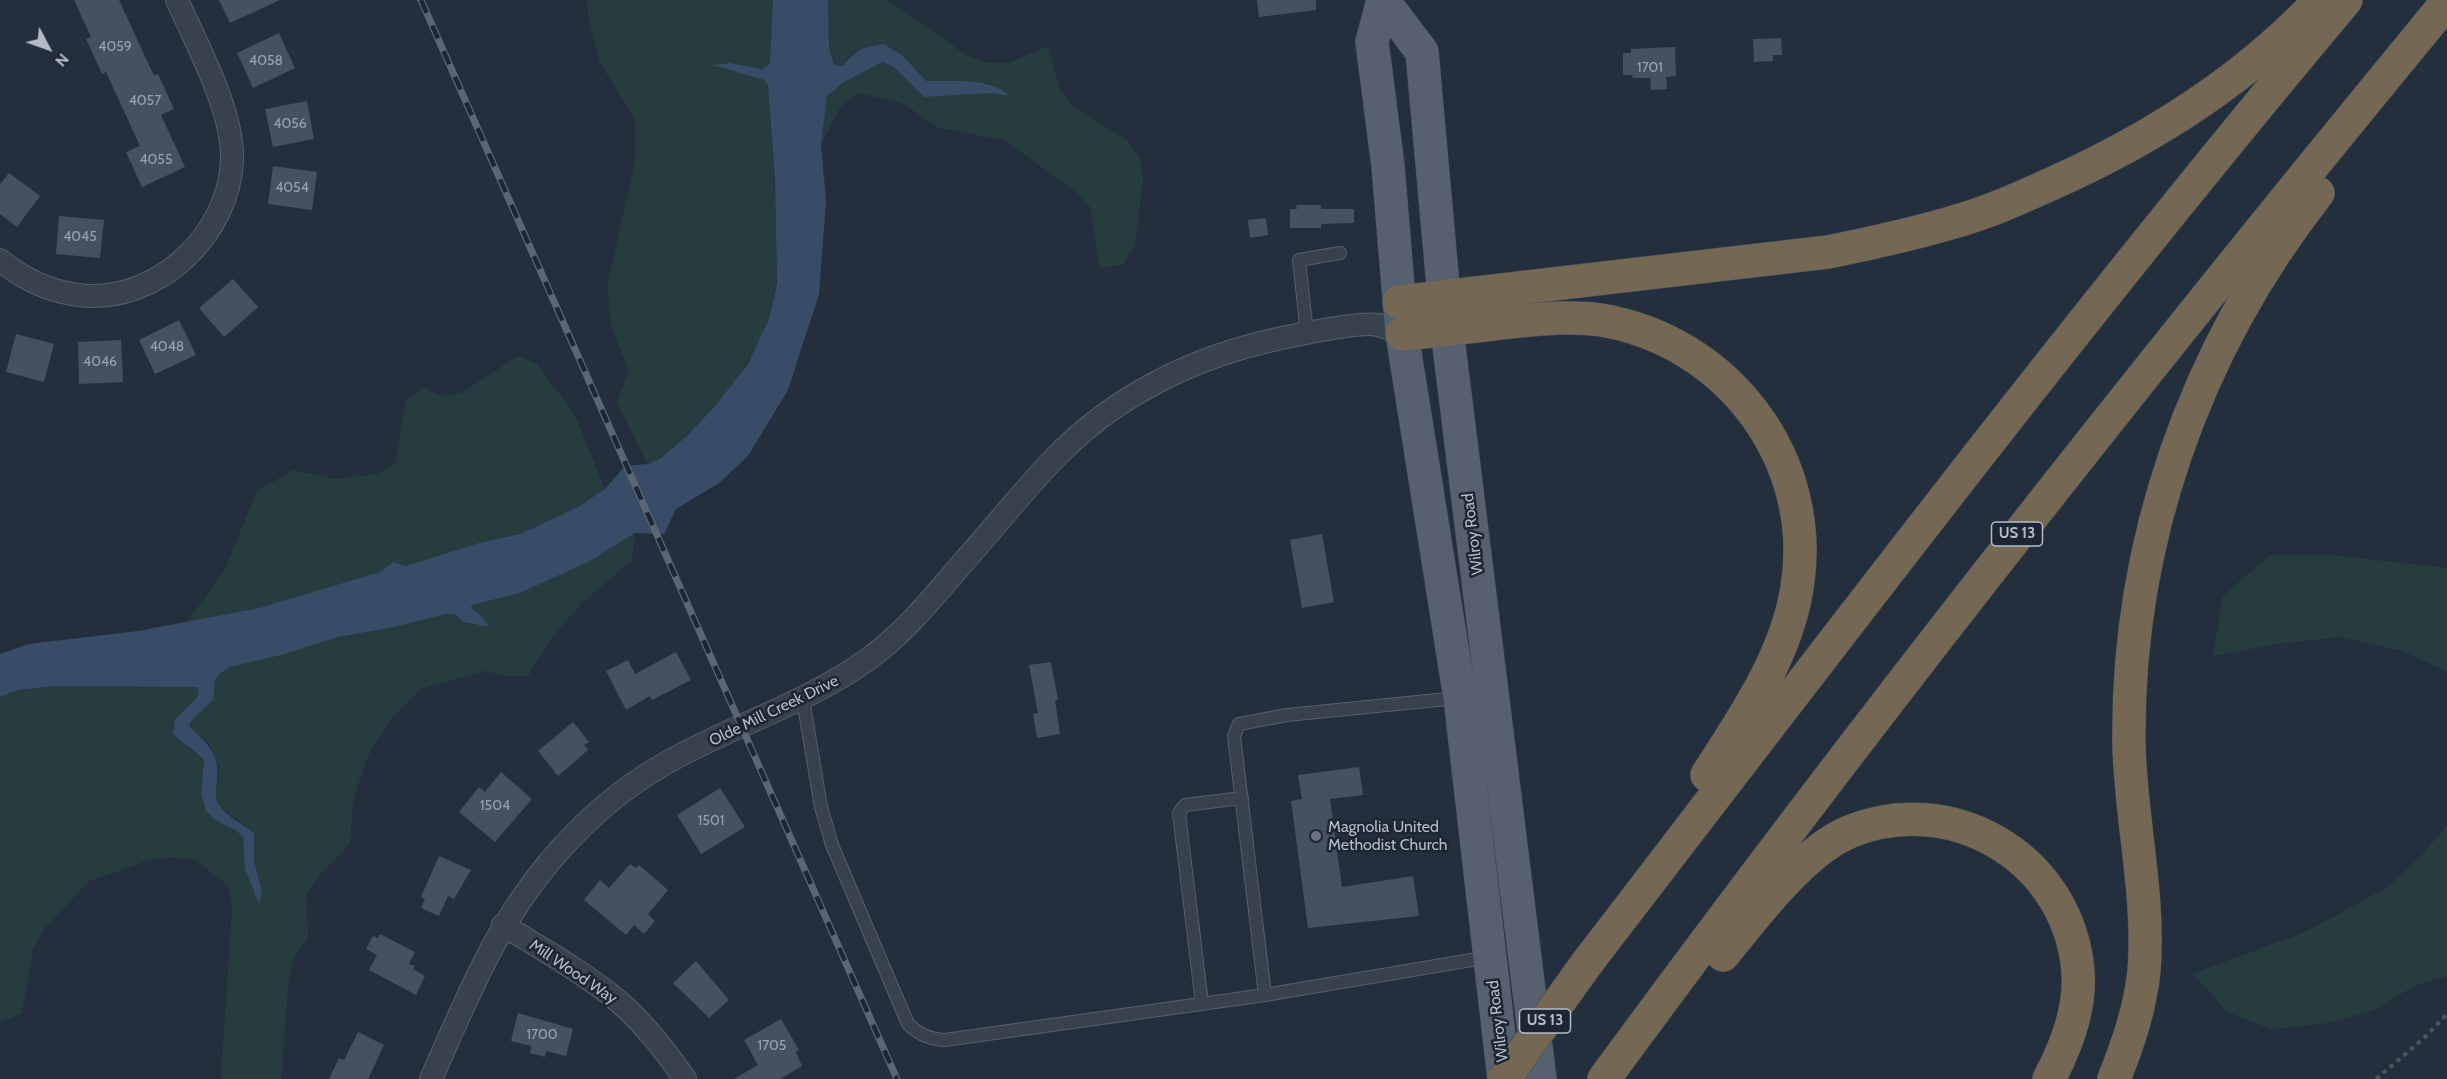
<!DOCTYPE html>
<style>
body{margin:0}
#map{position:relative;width:2447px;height:1079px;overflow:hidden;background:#242f3e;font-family:Cabin,sans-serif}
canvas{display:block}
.north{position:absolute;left:18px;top:18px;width:60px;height:60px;-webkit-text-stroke:4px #1d2633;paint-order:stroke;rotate:131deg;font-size:16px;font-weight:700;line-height:24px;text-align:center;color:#b4bcc9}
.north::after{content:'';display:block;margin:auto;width:21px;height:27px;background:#b4bcc9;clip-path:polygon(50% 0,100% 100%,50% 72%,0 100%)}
</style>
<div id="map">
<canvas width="2447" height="1079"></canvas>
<div class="north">N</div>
</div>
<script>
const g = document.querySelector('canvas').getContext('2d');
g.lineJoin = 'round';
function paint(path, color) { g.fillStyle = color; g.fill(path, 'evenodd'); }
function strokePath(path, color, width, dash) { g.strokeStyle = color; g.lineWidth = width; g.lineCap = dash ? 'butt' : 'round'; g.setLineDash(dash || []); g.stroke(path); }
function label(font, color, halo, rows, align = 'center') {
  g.font = font + ' Cabin,sans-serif'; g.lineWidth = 5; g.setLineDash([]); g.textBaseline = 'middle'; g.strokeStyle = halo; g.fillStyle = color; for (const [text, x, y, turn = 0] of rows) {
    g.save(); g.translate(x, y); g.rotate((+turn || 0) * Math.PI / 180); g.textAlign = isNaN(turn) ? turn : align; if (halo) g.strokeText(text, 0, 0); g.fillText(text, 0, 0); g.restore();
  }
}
paint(new Path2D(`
 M587 0H773L771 64 762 69 730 63 715 65 764 80 768 86C771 135 775 184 776 233 776 262 779 291 769 319 757 353 734 385 710 411 692 431 673 453 648 464L617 402 629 370 612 330 607 287 635 162V119L600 63 589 22Z
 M828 0H887L968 56 988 63H1009L1048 46 1059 88 1071 105 1128 141 1140 158 1143 180 1135 246 1123 264 1100 269 1090 207 1075 191 1004 140 939 128 902 103 859 93 841 106 821 144 826 96 844 82 883 62 894 67 924 97 993 93 1009 95 988 83 926 81 903 56 853 53 843 66 834 65 829 48Z
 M518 356 537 364 575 415 605 489 578 507 519 534 479 543 406 566 393 562 380 572 259 608 187 622 224 571 257 491 293 470 335 479 377 474 395 463 406 400 424 387 442 397 463 392Z
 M635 533 632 560 582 603 552 637 528 676H506L484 671 421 689 390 720 367 758 353 800 350 844 318 876 307 895 308 938 294 956 289 977 281 1079H221L232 908 229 886 195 860 173 857 150 860 89 881 44 929 33 949 22 1013 0 1023V697L18 690 55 686H196L199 690 196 699 175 719 179 741 196 750 204 760 201 793 215 820 237 831 243 837 245 869 262 892 254 861V833L219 806 215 795 219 768 209 743 189 726 191 721 212 700 215 681 219 674 230 667 281 655 338 637 395 627 446 614H454L464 622 488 627 482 616 471 608 472 605 520 593 590 561Z
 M2270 555H2331L2447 568V672L2403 651 2340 637 2278 644 2213 656 2223 596Z
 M2447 825V976L2416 985 2374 1010 2328 1023 2272 1029 2229 1013 2192 974 2305 932 2388 887 2422 855Z`), '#263c3f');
paint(new Path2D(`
 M773 0H828L829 48 834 65 843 66C857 48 863 48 884 44L903 56 926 81C954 82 989 76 1010 96L993 93 924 97 894 67 883 62 844 82 827 96 821 144 826 201 819 294 788 390 748 456 719 483 676 509 664 534 635 533 590 561 520 593 472 605 471 608 482 616 489 627 464 622 454 614H446L395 627 338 637 281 655 230 667 219 674 215 681 213 700 191 721 189 726C207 743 220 753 217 780 216 788 214 795 218 803 223 814 244 825 254 833V861L262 892 259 904 245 869 243 837 237 831 215 820 206 810 201 793 204 760C195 748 181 745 173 733L175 719 196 699 199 690 196 687 55 686 18 690 0 697V654L29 644 138 631 259 608 380 572 393 562 406 566 479 543 520 534 578 507 605 489 625 466 648 464 661 458 687 436 715 406 748 364 769 319 777 284 775 181 768 86 764 80 713 65 730 63 762 69 770 64Z`), '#394c67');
paint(new Path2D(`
 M74 0H119L154 76 158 74 174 109 161 115 185 167 142 187 126 152 140 146 106 72 102 74 86 39 91 37Z
 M219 0H280L230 23Z
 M1257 0H1316V10L1259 17Z
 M279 33 295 68 253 88 237 53Z
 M1781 38 1782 55H1773V61L1754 62 1753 39Z
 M1675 47 1676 76 1666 77 1667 89 1651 90 1650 78H1633L1632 75H1623V53H1631V49Z
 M307 101 314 139 273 147 265 109Z
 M273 166 317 172 312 210 268 204Z
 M9 173 40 196 17 227 0 214V184Z
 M1296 205H1321V209H1354V223L1321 224V228H1290V209H1297Z
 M59 216 104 220 100 258 56 254Z
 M1266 218 1268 235 1250 238 1248 220Z
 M233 279 258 307 224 337 199 308Z
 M179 320 196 355 155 374 139 340Z
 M16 334 54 344 44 382 6 372Z
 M121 340 123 382 79 384 78 342Z
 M1322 534 1334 602 1302 608 1290 540Z
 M676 652 691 680 652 700 650 696 626 710 606 671 628 660 635 674Z
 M1051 662 1058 700H1055L1060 734 1037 738 1033 714 1038 713 1029 665Z
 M573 722 589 742 584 745 588 750 558 776 538 751Z
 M1359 767 1363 795 1330 799 1342 887 1413 876 1419 916 1308 928 1291 801 1302 799 1298 775Z
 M501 772 532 799 495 842 459 812 479 787 485 792Z
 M720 788 745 827 701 854 677 815Z
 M439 856 471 870 454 899 448 896 439 916 421 908 425 899 421 897Z
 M630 864 636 868 639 865 668 890 648 914 655 921 644 934 634 925 626 935 584 900 600 880 609 888Z
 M380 934 415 952 409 964 415 966 413 969 425 976 416 995 369 970 377 955 366 949 373 936 378 938Z
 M696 961 729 1000 709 1018 673 983Z
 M518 1013 573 1029 566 1056 546 1051 545 1057 530 1053 531 1046 511 1041Z
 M781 1019 799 1050 796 1052 802 1066 780 1079H734L758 1065 744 1040Z
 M358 1032 384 1045 368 1079H329L339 1058 344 1060Z`), '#455162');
const service = new Path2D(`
 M1307 333 1299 260 1340 253
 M803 699 821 807 832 845 908 1024C920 1035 929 1039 945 1040L1265 995 1489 957
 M1265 995 1234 736 1239 724 1287 715 1457 698
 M1202 1004 1179 813 1185 805 1242 798`);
const minor = new Path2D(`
 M0 260C23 279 48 291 78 295 156 305 230 235 232 159 233 110 197 45 177 0
 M503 925C540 948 578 969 612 996 641 1019 664 1049 685 1079
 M431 1079C470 991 501 911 569 840 600 807 637 778 677 757 740 723 808 702 867 660 906 632 935 595 966 559 995 527 1022 492 1052 461 1113 396 1195 356 1282 338 1301 334 1362 321 1378 325 1386 327 1394 331 1402 334`);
const primary = new Path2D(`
 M1383 0 1422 52 1447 330 1540 1079
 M1383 0 1372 42 1388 166 1402 334 1460 698 1504 1079`);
const motorway = new Path2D(`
 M1399 302 1828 252C1872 243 1915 234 1957 221 1989 212 2020 198 2051 184 2152 139 2244 81 2320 0
 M1402 334C1435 331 1468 327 1501 323 1534 320 1568 315 1601 320 1728 341 1818 460 1797 588 1786 657 1744 717 1707 775
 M1723 955C1755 916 1802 852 1849 832 1949 791 2062 854 2077 962 2083 1003 2068 1043 2049 1079
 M1587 963C1836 639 2083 313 2346 0
 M1604 1079C1874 711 2157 354 2447 2
 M2114 1079C2128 1044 2140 1009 2144 971 2150 896 2131 821 2129 746 2126 545 2194 351 2318 193`);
strokePath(service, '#565f6c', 14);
strokePath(minor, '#565f6c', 24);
strokePath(primary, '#414a57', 34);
strokePath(motorway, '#434c59', 34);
strokePath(new Path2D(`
 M2376 1079 2423 1039 2447 1014`), '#44595c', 4, [4.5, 4.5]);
strokePath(service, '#38414e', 12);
strokePath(minor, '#38414e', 22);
strokePath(primary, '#56606e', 33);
strokePath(motorway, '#746855', 33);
const rail = new Path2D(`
 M421 0 897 1079`);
strokePath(rail, '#5a6575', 7);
strokePath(rail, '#1d2633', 4.5, [14]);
const motorwayBridge = new Path2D(`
 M1504 1079 1587 963`);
strokePath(motorwayBridge, '#434c59', 34, []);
strokePath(motorwayBridge, '#746855', 33);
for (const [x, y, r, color] of [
 [1316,836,6,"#6b7280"]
]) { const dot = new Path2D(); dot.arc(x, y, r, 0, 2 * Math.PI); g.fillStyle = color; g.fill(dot); strokePath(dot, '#1d2633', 2); }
label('14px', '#98a1af', null, [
 ["4059",115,47],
 ["4058",266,61],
 ["1701",1650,68],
 ["4057",145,101],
 ["4056",290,124],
 ["4055",156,160],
 ["4054",292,188],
 ["4045",80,237],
 ["4048",167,347],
 ["4046",100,362],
 ["1504",495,806],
 ["1501",711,821],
 ["1700",542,1035],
 ["1705",772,1046]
]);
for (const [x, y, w] of [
 [2017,534,51],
 [1545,1021,51]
]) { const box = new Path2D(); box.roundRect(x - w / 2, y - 12, w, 24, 4.5); g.fillStyle = '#1d2633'; g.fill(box); strokePath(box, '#b4bcc9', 1.5); }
label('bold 15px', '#b4bcc9', null, [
 ["US 13",2017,534],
 ["US 13",1545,1021]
]);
label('16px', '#b4bcc9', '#1d2633', [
 ["Wilroy Road",1473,534,-97],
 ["Olde Mill Creek Drive",774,711,-26],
 ["Mill Wood Way",573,972,34],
 ["Wilroy Road",1498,1021,-97]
]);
label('16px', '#b4bcc9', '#1d2633', [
 ["Magnolia United",1328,827],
 ["Methodist Church",1328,845]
], 'left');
</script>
